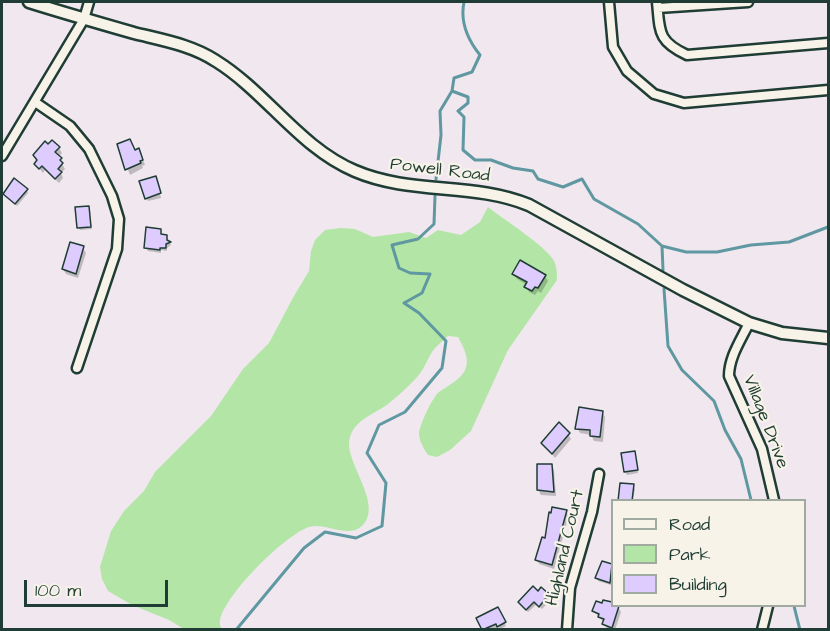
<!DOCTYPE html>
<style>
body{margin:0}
#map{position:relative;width:830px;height:631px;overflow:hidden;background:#f0e7ef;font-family:"Architects Daughter",sans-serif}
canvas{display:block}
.frame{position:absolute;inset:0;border:3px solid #1f3d34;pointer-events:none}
.legend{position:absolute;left:611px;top:499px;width:195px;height:108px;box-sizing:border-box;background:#f7f3e8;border:2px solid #a1aaa0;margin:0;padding:8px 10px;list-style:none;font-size:18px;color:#1f3d34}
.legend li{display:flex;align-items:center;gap:12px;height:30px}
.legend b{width:30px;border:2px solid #a1aaa0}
.scale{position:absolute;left:24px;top:580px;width:144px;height:27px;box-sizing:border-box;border:3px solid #1f3d34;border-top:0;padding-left:8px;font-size:18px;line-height:21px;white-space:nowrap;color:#1f3d34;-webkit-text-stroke:4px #f7f3e8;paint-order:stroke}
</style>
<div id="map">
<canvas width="830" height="631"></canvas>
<div class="frame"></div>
<ul class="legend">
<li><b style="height:8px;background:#f7f3e8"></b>Road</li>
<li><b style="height:16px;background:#b3e6a6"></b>Park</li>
<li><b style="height:16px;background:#dfccfe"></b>Building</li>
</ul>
<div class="scale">100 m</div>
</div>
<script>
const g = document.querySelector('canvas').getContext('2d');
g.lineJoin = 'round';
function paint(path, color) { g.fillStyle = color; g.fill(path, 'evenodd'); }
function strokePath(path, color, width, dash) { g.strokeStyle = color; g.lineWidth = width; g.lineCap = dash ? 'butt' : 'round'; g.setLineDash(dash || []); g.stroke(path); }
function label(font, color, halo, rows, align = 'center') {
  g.font = font + ' "Architects Daughter",sans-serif'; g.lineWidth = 4.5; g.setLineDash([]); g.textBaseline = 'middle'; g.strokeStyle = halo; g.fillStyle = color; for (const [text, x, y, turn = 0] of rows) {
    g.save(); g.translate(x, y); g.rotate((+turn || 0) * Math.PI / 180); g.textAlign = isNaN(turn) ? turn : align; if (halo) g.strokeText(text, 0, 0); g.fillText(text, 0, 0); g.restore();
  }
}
paint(new Path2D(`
 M488 207C503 219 546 246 554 261 557 267 557 274 557 280L508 350 471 431 450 450 437 457 428 455C424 449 419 441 419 433 420 424 432 398 439 392 442 389 448 387 451 384 473 370 469 357 458 337L448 336C443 341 436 346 432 352 427 360 424 369 418 376 410 385 398 396 388 404 373 415 350 421 349 444 349 467 383 506 362 526 348 539 325 522 309 527 286 534 223 596 220 621 219 624 221 627 222 629H184L169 620 132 605 108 591 102 579 100 567 111 531 124 511 144 491 155 472 211 416 243 369 269 343 294 296 309 271 311 251 315 240 325 230 341 228 355 229 373 237 409 232 426 238 438 230 461 235 480 222Z`), '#b3e6a6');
paint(new Path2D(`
 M119 145 141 155 145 165 142 166 143 168 130 175Z
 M59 148 62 153 58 157 65 169 61 173 63 178 59 183 45 170 43 173 36 164Z
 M157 181 161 198 148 201 146 198Z
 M27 190 28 193 17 206 5 194Z
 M88 207 92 229 80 230 78 227Z
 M160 230 162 236 166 237 171 245 167 248V251L161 250V253L148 251 146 248Z
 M83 248 86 253 78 278 66 274 63 269Z
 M514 274 545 276 548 281 541 293 538 291 535 295 529 292 526 287 527 285 517 279Z
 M602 412 605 417 603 442 594 441 591 435 580 433 577 428Z
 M568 434 571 439 555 458 543 443Z
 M636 456 638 473 627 475 625 472Z
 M551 465 554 470 556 496 541 495 538 490Z
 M633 485 635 489 633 500H619Z
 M566 511 569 515 554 569 539 564 537 560 546 539Z
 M612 529V550L611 547Z
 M603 563 612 566 611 585 598 581 597 578Z
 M542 589 550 598 546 602 547 604 542 609 537 604 528 612 521 605Z
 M607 602 618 607 621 612 615 630 607 629 604 623 594 611Z
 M498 609 506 626 500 629 499 626 492 630H483L478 618Z`), '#0003');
strokePath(new Path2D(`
 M452 91 468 97V103L458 111 464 117 463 150 475 160H491L513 168 533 171 538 179 563 187 582 179 594 199 638 224 662 246 686 252H717L751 245 789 242 828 227
 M436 179 441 135 440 111 452 91 454 78 472 72 480 55C468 40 460 21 464 2
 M662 246 663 270
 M664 289 668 346 682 370 714 401 725 430 741 459 751 500
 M794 606 800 630
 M236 630 304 548 325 532 356 538 382 526 386 483 367 453 379 425 405 412 442 368 446 341 419 313 404 303 422 293 430 274 410 273 399 268 392 245 418 239 434 224 435 196`), '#5f98a1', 3);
const building = new Path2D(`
 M130 139 135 150 139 148 143 160 140 161 141 163 125 170 117 144Z
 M52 140 60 147 55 152 62 158 60 160 63 163 58 169 62 172 55 179 42 166 39 169 34 164 37 160 33 155 45 141 48 144Z
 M156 176 161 193 145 199 139 181Z
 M14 178 28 189 15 204 3 194Z
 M89 206 91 227 77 228 75 207Z
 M146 227 161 229V234L167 235V240L171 242 166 244V248H160V250L144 248Z
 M70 242 84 246 76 274 62 269Z
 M520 260 546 275 538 288 535 287 532 291 524 287 527 282 512 274Z
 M579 407 603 411 600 437 590 436V430L575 429Z
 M559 422 570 433 552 454 541 443Z
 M635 451 638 470 624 472 621 453Z
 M537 464H552L554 492 537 490Z
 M620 483 634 484 632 501H618Z
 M552 507 567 510 552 565 535 560 542 537 545 538 549 512 551 513Z
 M602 561 612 564 610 583 595 578Z
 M533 586 538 591 541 587 549 594 539 607 534 602 526 610 518 602Z
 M603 600 612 602V606H619L612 628 602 624 604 619 598 617 599 614 592 611 596 601 602 603Z
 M498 607 506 622 497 627 496 624 482 630 476 618Z`);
paint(building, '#dfccfe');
strokePath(building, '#1f3d34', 1.5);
const minor = new Path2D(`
 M609 2 613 47 627 71 654 94 684 103 828 90
 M657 2C660 31 657 41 687 55L828 43
 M658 8 748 2
 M35 102 70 126 89 149 112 196 119 219 117 249 77 368
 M2 156 84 19 89 2
 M749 323C741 340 729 357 729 376L762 449 774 500
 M567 630 570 588 592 512 599 474
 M762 630 768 606`);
const tertiary = new Path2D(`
 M29 2C64 13 99 23 134 33 162 40 192 45 216 61 266 92 300 148 355 171 411 195 473 182 529 205L683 290 749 323 782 333 828 338`);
strokePath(minor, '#1f3d34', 13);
strokePath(tertiary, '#1f3d34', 15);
strokePath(minor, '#f7f3e8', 8);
strokePath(tertiary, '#f7f3e8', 10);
label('18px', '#1f3d34', '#f7f3e8', [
 ["Powell Road",440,171,7],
 ["Village Drive",765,422,69],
 ["Highland Court",566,548,-77]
]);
</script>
